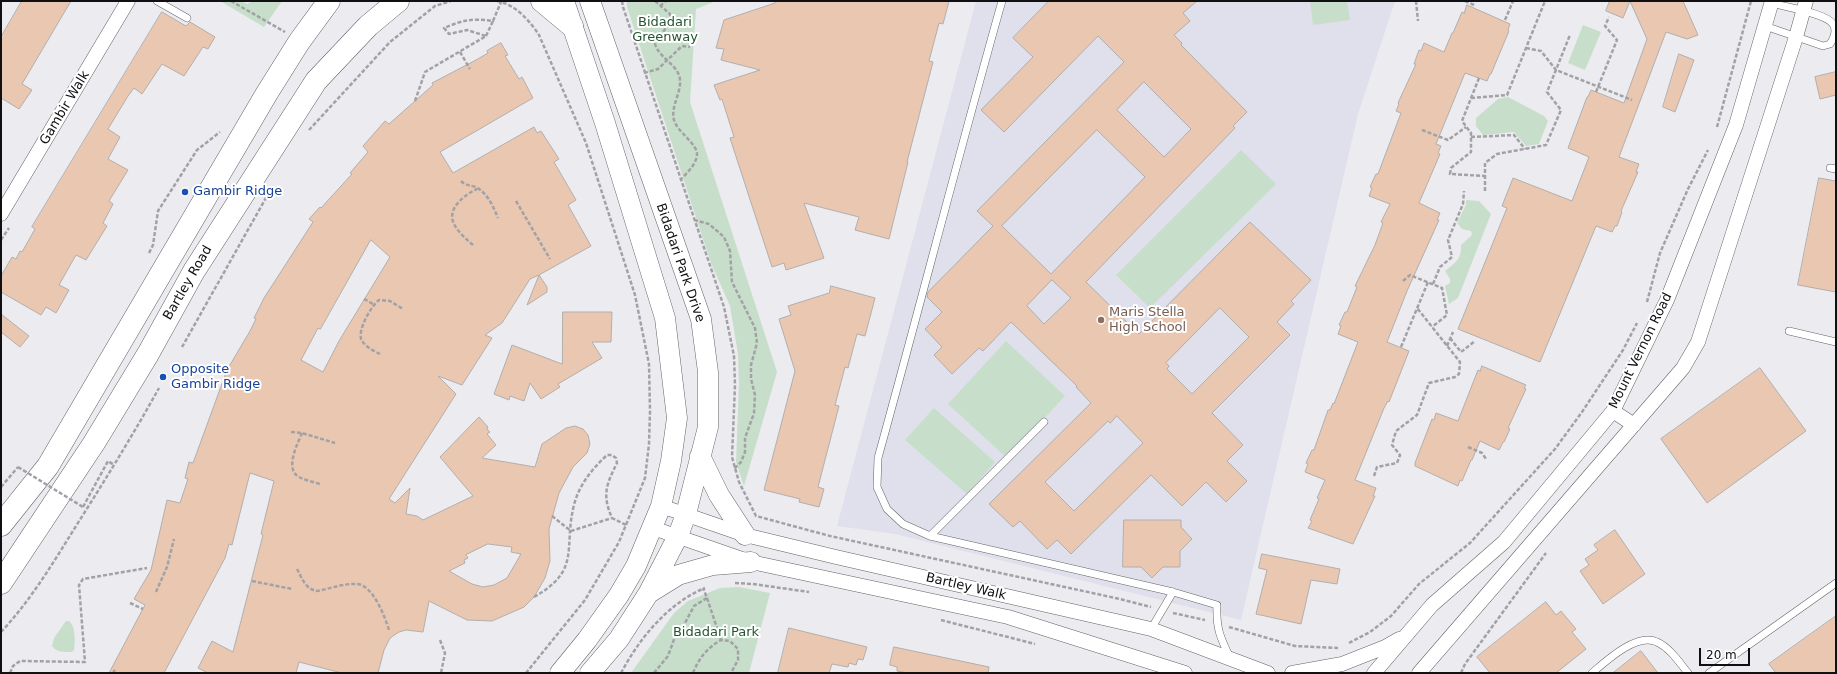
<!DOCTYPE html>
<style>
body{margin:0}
#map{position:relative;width:1837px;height:674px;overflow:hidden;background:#ebebf0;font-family:"DejaVu Sans",sans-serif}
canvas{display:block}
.frame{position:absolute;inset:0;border:2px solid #101012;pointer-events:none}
.scale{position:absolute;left:1699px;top:648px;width:51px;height:18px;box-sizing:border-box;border:2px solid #101012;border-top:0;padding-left:5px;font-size:12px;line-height:14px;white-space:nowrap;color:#101012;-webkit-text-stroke:3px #fff;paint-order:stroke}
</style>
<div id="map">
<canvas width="1837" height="674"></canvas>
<div class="frame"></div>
<div class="scale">20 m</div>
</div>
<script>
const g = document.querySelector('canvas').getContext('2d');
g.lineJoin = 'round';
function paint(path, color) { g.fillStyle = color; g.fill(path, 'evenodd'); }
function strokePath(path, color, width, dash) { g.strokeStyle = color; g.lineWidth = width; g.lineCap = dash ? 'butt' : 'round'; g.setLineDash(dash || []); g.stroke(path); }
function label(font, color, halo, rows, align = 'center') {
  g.font = font + ' "DejaVu Sans",sans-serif'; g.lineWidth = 4; g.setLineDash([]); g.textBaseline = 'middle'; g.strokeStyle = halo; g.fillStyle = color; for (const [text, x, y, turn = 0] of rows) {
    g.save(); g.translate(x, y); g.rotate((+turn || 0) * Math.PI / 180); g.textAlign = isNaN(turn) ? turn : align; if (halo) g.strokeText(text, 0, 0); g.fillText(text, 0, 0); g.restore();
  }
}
paint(new Path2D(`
 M976 1H1395L1358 114 1241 620 895 534 837 526Z`), '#dfe0ec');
paint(new Path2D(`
 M220 1H241L247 4 253 1H282L264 27Z
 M627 1H716L696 9 690 102 777 372 744 486 736 462 739 384 738 354 730 306 711 263 627 7Z
 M1310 1H1347L1350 20 1313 25Z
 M1583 25 1601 32 1585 70 1568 63Z
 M1508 97 1544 116 1548 121 1539 144 1526 146 1514 132 1483 135 1476 126V118L1498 99Z
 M1241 150 1276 184 1150 308 1116 275Z
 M1466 200 1479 201 1491 214 1458 298 1449 304 1445 286 1450 283V279L1445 271C1455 263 1462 259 1461 245L1472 235 1471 231 1462 229 1457 223 1466 205Z
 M1006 341 1065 396 1007 458 948 404Z
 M934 408 995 462 967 494 905 440Z
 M739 587 770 593 749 673H631L674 613 688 601 720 588Z
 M66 621H69C76 627 75 641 74 650L72 652C65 652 57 653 52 646L54 638Z`), '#c7dfca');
const building = new Path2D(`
 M22 1H71L22 84 32 90 19 109 1 98V37Z
 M774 1H949L943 24 939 23 929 61 933 62 907 162H908L889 239 855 230 859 217 804 203 824 258 786 270 784 263 772 267 730 138 734 137 722 99 720 100 714 85 760 70 721 60 724 49 716 48 724 20 775 3Z
 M1049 1H1197L1183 13 1190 21 1174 35 1182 43 1181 45 1247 112 1233 126 1235 128 1086 282 1139 334 1250 222 1311 280 1291 301 1294 304 1277 322 1290 335 1212 413 1243 445 1227 461 1247 481 1226 502 1206 482 1182 506 1151 475 1071 554 1057 540 1047 549 1020 521 1013 527 989 504 1091 403 1076 387 1077 386 1011 322 983 351 979 348 952 374 934 355 942 347 925 329 942 312 927 297 928 292 993 226 977 211 1124 62 1098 36 1004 132 981 110 1033 57 1013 38ZM1144 82 1191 129 1164 157 1117 110ZM1097 130 1145 177 1051 274 1002 226ZM1052 280 1071 298 1044 324 1027 306ZM1220 308 1249 337 1192 394 1167 369 1169 366 1166 363ZM1117 416 1143 443 1074 511 1045 482 1108 421 1110 423Z
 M1610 1H1683L1698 35 1687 39 1666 32 1619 157 1639 164 1636 172H1638L1621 211 1622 212 1617 226H1615L1612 232 1596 226 1540 362 1458 329 1507 208 1502 206 1513 178 1572 201 1589 157 1568 148 1587 97H1588L1591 90 1624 103 1647 39 1630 1 1623 18 1606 11Z
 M1467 5 1510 24 1508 30 1509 31 1491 74H1490L1487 81 1465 73 1436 144 1441 146 1438 153 1440 154 1419 203 1440 213 1437 220H1439L1407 291 1387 342 1409 351 1389 402 1388 401 1384 408 1355 480 1376 488 1373 496H1375L1353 544 1308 528 1312 521 1310 520 1319 499 1317 498 1325 480 1305 472 1308 464 1306 463 1312 450H1314L1328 410H1330L1333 403 1334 404 1358 342 1338 334 1341 326 1339 325 1345 312H1347L1357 287 1355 286 1375 245 1383 223 1381 222 1390 204 1369 196 1372 188 1370 187 1376 174H1378L1401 113 1396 111 1399 104 1398 103 1416 64H1414L1419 50 1421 51 1424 43 1444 52 1452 33H1453L1462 12 1464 13Z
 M162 12 186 26 190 22 215 37 208 49 203 47 184 76 162 64 142 94 134 88 128 96 108 129 120 137 108 159 128 170 109 201 113 204 103 223 107 226 86 260 76 255 59 285 69 290 56 313 46 307 41 315 1 292V276L12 257 16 259 20 251 22 252 35 229 32 227Z
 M501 43 508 55 505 56 519 79 522 77 533 98 440 152 453 173 534 127 537 133 541 131 559 159 554 162 576 200 568 205 591 246 539 275 547 287V292L527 305 539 275 530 279 502 323 485 335 492 338 462 385 438 376 456 394 389 499 395 503 410 488 406 514 417 516 423 520 473 496 440 457 479 417 488 427 487 429 490 432 487 434 496 445 482 458 535 467 542 444 566 428 575 426 583 429 588 435 590 444 587 453 573 467 559 493 549 529 550 561 545 578 534 597 524 607 492 621 467 620 429 601 423 632 406 630 399 632 390 638 384 650 378 673H342L299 662 296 673H208L198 668 212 641 233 652 263 535 261 534 274 481 250 473 232 545 229 544 225 558 164 673H109L145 605 134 599 151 570 167 500 180 503 188 479 185 478 189 462 193 463 227 370 250 331 256 319 254 318 264 298 313 222 309 219 320 207 321 208 352 174 350 173 368 152 363 146 385 121 389 124 433 85 432 83 476 60 488 53 487 51ZM371 240 390 257 339 341 323 372 301 360 318 328 320 329ZM488 544 512 547 511 552 521 554 507 578 494 585 483 587 472 584 449 571 465 563 464 560 468 558 466 555Z
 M1679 54 1694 60 1675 112 1663 107Z
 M1836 72V95L1820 99 1815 77Z
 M1819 178 1836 181V292L1798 285Z
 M831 286 875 298 865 336 857 334 848 368 845 367 835 405 839 406 818 487 824 489 819 507 799 502 800 499 764 490 795 371 779 319 791 315 788 306 829 293Z
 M563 312H612L611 342H592L602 358 558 384 560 387 541 399 530 383 524 401 510 396 509 400 494 394 512 345 562 364Z
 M1 314 29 336 20 347 1 332Z
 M1482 366 1526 385 1524 388 1526 389 1508 428 1510 429 1504 442H1503L1499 450 1480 441 1472 460H1471L1462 481 1460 480 1458 486 1415 466V463L1432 419 1434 420 1436 413 1458 421 1478 370 1480 371Z
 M1760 368 1806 431 1707 503 1661 439Z
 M1124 520H1181V527L1192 539 1180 551V567H1163L1152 578 1141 567H1123Z
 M1615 530 1645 574 1603 604 1580 571 1589 565 1585 559 1598 550 1594 545Z
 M1262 554 1340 569 1337 584 1311 580 1301 624 1256 614 1267 570 1259 568Z
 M1546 602 1556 615 1561 611 1576 629 1572 632 1586 649 1556 673H1490L1477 657Z
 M1836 616V673H1776L1769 664Z
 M789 628 867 647 863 660 858 659 856 665 849 663 848 667 832 664 829 673H778Z
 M894 647 989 667 988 673H908L897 671V667L890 665Z
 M1641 651 1658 673H1613Z`);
paint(building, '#eac7b0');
strokePath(building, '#b2aeac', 1);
const lane = new Path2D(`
 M157 1 187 18
 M1002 1C959 153 920 306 878 458L877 487 887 509 903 524 930 536 1173 592 1217 605C1216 628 1220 637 1230 658
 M1765 26 1823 46 1830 44C1834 38 1837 30 1833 24 1826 13 1785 7 1771 3
 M1830 168 1836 169
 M1789 331 1836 342
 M930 536 1044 422
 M1151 629 1173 592
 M1592 673C1606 661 1637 632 1657 642 1670 648 1679 662 1688 673
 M1709 673 1836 583`);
const street = new Path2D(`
 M1 214 128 1
 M1613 411 1634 425
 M661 506 745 535 836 557 1151 629 1268 673
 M653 528 751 562 1008 617 1185 673
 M1292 673 1342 664 1385 647 1399 639
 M1374 673 1432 605 1504 542 1613 411 1667 300 1736 125 1772 1
 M1419 673 1683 368 1698 342 1796 37 1806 1`);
const secondary = new Path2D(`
 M590 1 701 319 708 372V427L686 514 678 536 648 594 619 639 590 673
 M700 456 719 495 745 535
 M649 593 678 575 713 565 751 562
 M560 673 587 640 619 595 636 566 661 506 671 461 677 418 665 318 605 123 564 1`);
const highway = new Path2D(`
 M542 1 572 26
 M1 525 48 466 267 93 299 42 329 1
 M1 583 94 443 148 354 194 271 316 81 368 26 398 1`);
strokePath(lane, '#636367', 8);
strokePath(street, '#636367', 15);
strokePath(secondary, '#636367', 21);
strokePath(highway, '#636367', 23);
strokePath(new Path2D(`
 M231 1 285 32
 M497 1C515 4 530 21 539 35L586 143 635 295 649 364 650 411 649 444 645 478 619 542 585 600 526 673
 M622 1 623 7 724 307 734 356 735 385 732 457 739 482 756 516 830 536 1120 599 1151 607
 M655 1 670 14 671 20 655 44C659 57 674 63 679 75 684 90 670 105 674 120 677 132 698 144 697 155 696 165 686 174 680 180
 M1416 1 1418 21
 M1465 1 1474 5
 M660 6 666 1
 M1505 20 1513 1
 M486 36 493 21
 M1526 48 1541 51 1556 70 1632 100
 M460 52 470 69
 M644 73 658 69 682 46 690 47
 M1479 78 1462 121 1471 133V152L1451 168 1450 174 1485 176
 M1596 92 1617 40 1605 26 1609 17
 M1471 98 1507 95 1545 1
 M415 101 425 72 486 36 467 30 449 34 444 28C463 20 472 18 493 21L501 2
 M1717 127 1751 1
 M309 130 390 42 435 6 451 1
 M1422 130 1448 140 1466 127
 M1471 137 1514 135 1525 149
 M461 181C466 186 470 185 476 187 488 194 493 206 498 218
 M1485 191V163L1497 154 1546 145 1561 110 1547 92 1570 35
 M516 201 550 259
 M694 220 709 224 724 237 730 251 732 282 755 328 757 343 751 365V379L755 395 754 413 745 438V452L741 462 734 469
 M1 240 9 228
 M473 245C466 239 458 232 454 224 446 208 466 194 477 189
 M149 253 153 245 158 211 197 150 220 132
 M1403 281 1410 275 1442 288 1447 315 1432 327
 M1433 284 1440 267 1452 257 1448 240 1463 204 1464 191
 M364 299 373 304
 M1647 302 1660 253 1688 189 1708 150
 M1450 338 1461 352 1475 341
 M1447 346 1453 332
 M182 347 267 196
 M1401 347 1428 282
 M380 354C374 351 367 348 362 341 356 332 371 306 379 300L390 301 403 309
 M291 432 302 433 335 443
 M302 433C298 443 284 469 299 477 305 480 313 482 320 484
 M1468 447 1482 453 1486 459
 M1374 476 1377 467 1397 463 1400 455 1392 445 1396 431 1417 415 1429 383 1455 377 1459 374 1460 362 1417 308
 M1 487 18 467
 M83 507 108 461 114 465
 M552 516 571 531 612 518
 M297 569C302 578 305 589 317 591 329 589 344 583 357 584 373 585 385 617 389 630
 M252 581 292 589
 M735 583 753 584 809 592
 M156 592 167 567 174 539
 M534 597C582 570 563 548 574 505 579 485 592 469 607 455H612L616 458 617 463C606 485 602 495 612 518L626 525
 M707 598 721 640
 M130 603 143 609
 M1173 613 1205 620
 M941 620 1035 644
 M1229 627 1295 646 1338 648
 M1 632C31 600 53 563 76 526 105 480 133 435 159 388
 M440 640 445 653 441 673
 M1349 643 1370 632 1391 616 1419 584 1470 543 1555 449 1582 412 1623 350 1637 323
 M10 673 13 666 20 661 85 662 79 585 83 579 147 568
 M113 673 115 670
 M621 673C639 639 668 603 705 588
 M654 673 668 656 676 634 685 623 694 606 707 598 703 588
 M693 673C699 658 707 648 721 640L730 641 738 649V660L731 673
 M1461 673 1465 664 1546 553`), '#a2a2a6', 2.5, [4, 2]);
strokePath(lane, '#fff', 7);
strokePath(street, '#fff', 14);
strokePath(secondary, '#fff', 20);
strokePath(highway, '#fff', 22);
strokePath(new Path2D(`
 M18 467 83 507`), '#a2a2a6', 2.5, [4, 2]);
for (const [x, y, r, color] of [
 [185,192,4,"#1a4fb4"],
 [1101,320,4,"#8d6e63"],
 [163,377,4,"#1a4fb4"]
]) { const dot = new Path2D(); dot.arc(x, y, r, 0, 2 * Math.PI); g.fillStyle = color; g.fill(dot); strokePath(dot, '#fff', 1.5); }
label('13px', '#25542f', '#fff', [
 ["Bidadari",665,23],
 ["Greenway",665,38],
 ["Bidadari Park",716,633]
]);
label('13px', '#101012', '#fff', [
 ["Gambir Walk",65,108,-59],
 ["Bidadari Park Drive",680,263,71],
 ["Bartley Road",188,283,-60],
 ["Mount Vernon Road",1641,351,-64],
 ["Bartley Walk",966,587,13]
]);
label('13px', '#164399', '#fff', [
 ["Gambir Ridge",193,192],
 ["Opposite",171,370],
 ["Gambir Ridge",171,385]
], 'left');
label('13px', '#785e54', '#fff', [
 ["Maris Stella",1109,313],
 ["High School",1109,328]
], 'left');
</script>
